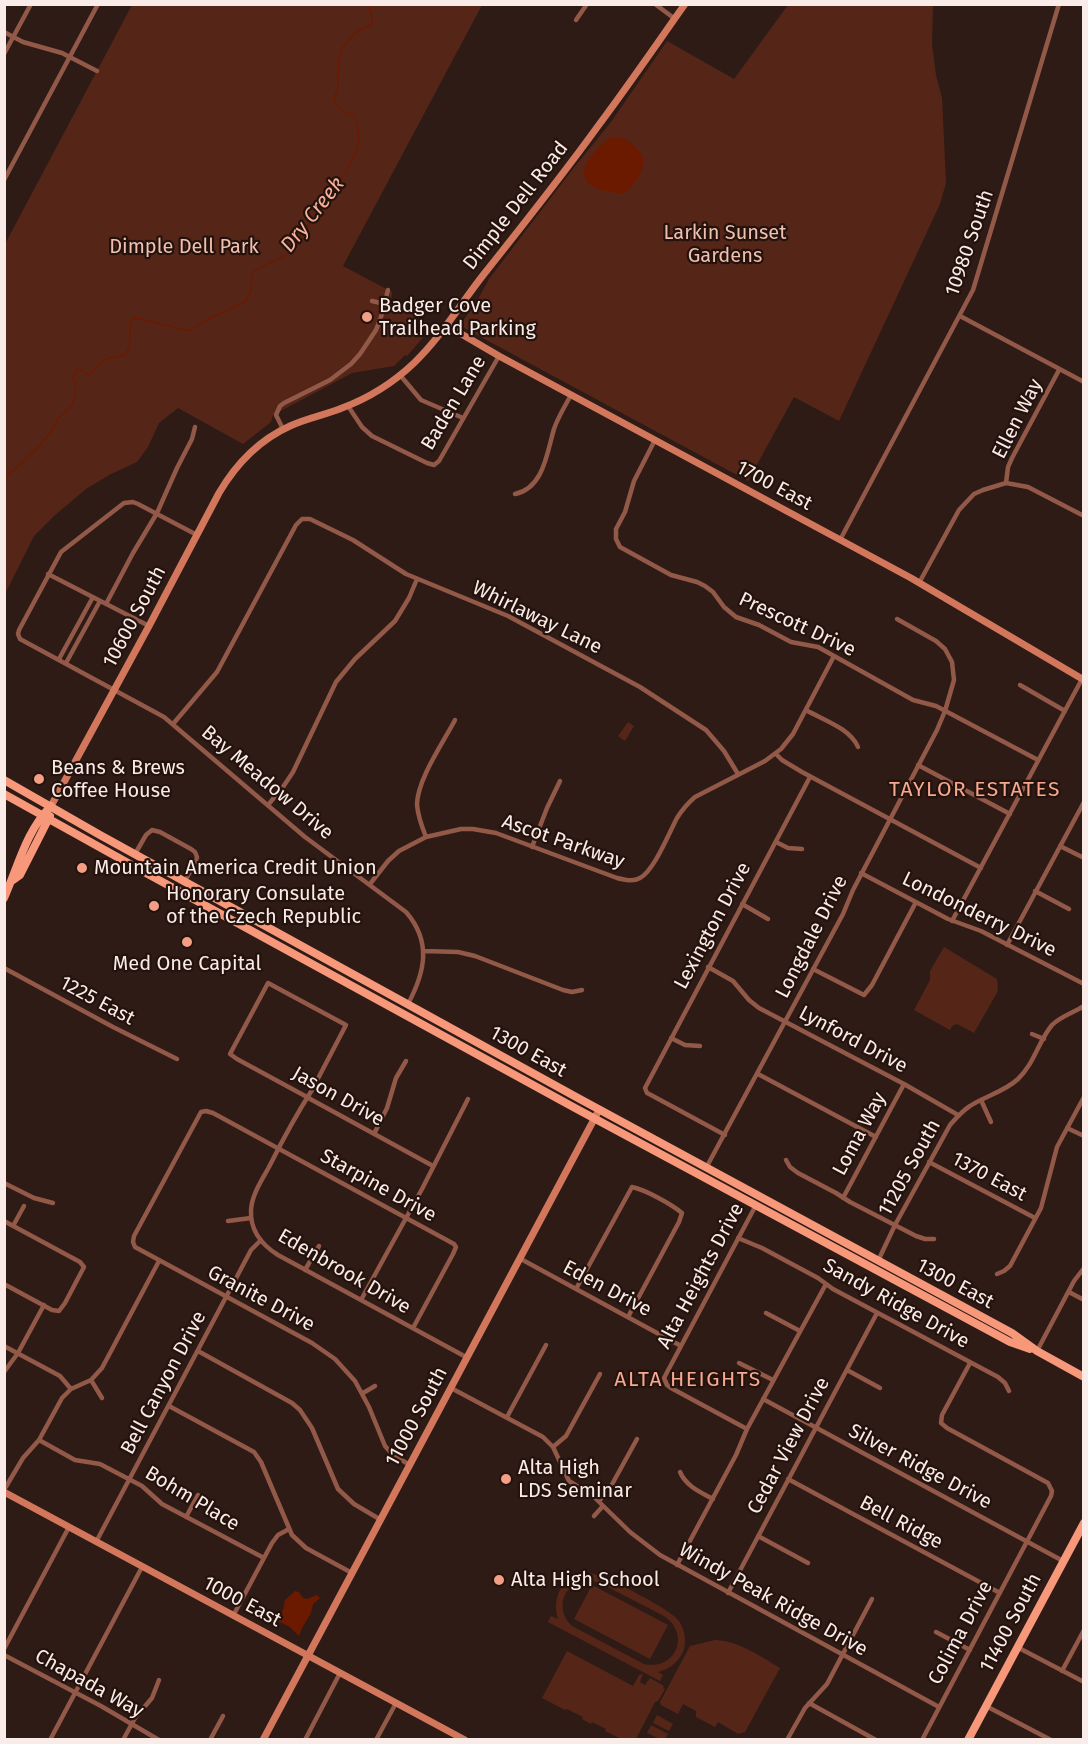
<!DOCTYPE html>
<style>
body{margin:0}
#map{position:relative;width:1088px;height:1744px;overflow:hidden;background:#2e1b16;font-family:"Fira Sans",sans-serif}
canvas{display:block}
.frame{position:absolute;inset:0;border:6px solid #f9ebe7;pointer-events:none}
</style>
<div id="map">
<canvas width="1088" height="1744"></canvas>
<div class="frame"></div>
</div>
<script>
const g = document.querySelector('canvas').getContext('2d');
g.lineJoin = 'round';
function paint(path, color) { g.fillStyle = color; g.fill(path, 'evenodd'); }
function strokePath(path, color, width, dash) { g.strokeStyle = color; g.lineWidth = width; g.lineCap = dash ? 'butt' : 'round'; g.setLineDash(dash || []); g.stroke(path); }
function label(font, color, halo, rows, align = 'center') {
  g.font = font + ' "Fira Sans",sans-serif'; g.lineWidth = 4.5; g.setLineDash([]); g.textBaseline = 'middle'; g.strokeStyle = halo; g.fillStyle = color; for (const [text, x, y, turn = 0] of rows) {
    g.save(); g.translate(x, y); g.rotate((+turn || 0) * Math.PI / 180); g.textAlign = isNaN(turn) ? turn : align; if (halo) g.strokeText(text, 0, 0); g.fillText(text, 0, 0); g.restore();
  }
}
paint(new Path2D(`
 M132 5H482L343 266 392 292 391 302 433 326 407 356 405 355 394 366 352 373 273 415 271 422 243 444 178 408 159 423 148 447 137 462 111 474 86 489 54 516 34 536 5 594V244Z
 M788 5H933L932 44 936 75 942 98 946 183 940 204 839 421 794 397 748 481 466 329 463 327V321L478 299 489 279 572 170 611 122 667 41 734 79Z
 M628 722 634 726 625 741 618 736Z
 M944 947 997 979 998 991 974 1033 957 1024 952 1026 950 1030 914 1010 930 980V971Z
 M589 1573C604 1575 671 1609 679 1621 685 1630 687 1642 683 1652 678 1663 669 1669 658 1672L663 1675 660 1681 548 1622 551 1616 558 1619C551 1595 564 1574 589 1573ZM588 1580 600 1583 664 1616C691 1634 676 1671 644 1664L572 1626C554 1609 563 1582 588 1580Z
 M592 1585 668 1625 650 1659 574 1619Z
 M715 1640C739 1641 760 1656 780 1668L745 1732 738 1734 718 1722 715 1727 696 1717V1711L683 1704 678 1714 661 1705 660 1702 690 1646Z
 M567 1651 633 1686 639 1675 643 1674 640 1682 645 1685 650 1678 664 1686 663 1688 665 1689 658 1701 655 1702 636 1739H621L605 1731 606 1729 592 1722 591 1724 582 1719 583 1717 567 1709 565 1710 542 1698Z
 M657 1715 673 1724 669 1731 653 1723Z
 M651 1725 668 1734 665 1739H660L647 1733Z`), '#552618');
paint(new Path2D(`
 M609 138C618 137 624 137 631 143 636 147 642 152 643 158 646 170 633 188 623 194 605 192 571 186 589 159 594 152 602 145 609 138Z
 M295 1591 299 1592 303 1598 307 1599 317 1595 320 1598 313 1604 311 1613 302 1628 299 1636 290 1627 275 1620 283 1610 285 1600Z`), '#6b1a00');
strokePath(new Path2D(`
 M4 478 20 465 30 453 35 451 53 429 58 418 69 409 73 403 75 393 76 383 73 378 76 370H83L88 375H91C95 368 100 360 110 358 115 356 120 357 125 355 133 344 128 332 132 319L137 318 190 331 204 321 245 302 251 292 252 276 254 271C264 264 277 262 287 254 297 245 303 232 311 221 316 213 324 208 330 200 335 193 339 184 343 176 355 155 365 142 354 116 345 112 337 109 334 99L338 86 339 58 342 48 356 32 372 24V16L368 4`), '#6b1a00', 1.5);
strokePath(new Path2D(`
 M655 4 675 19
 M576 20 587 4
 M4 32 23 42 62 53 97 71
 M4 54 31 4
 M4 180 98 4
 M372 301 385 304
 M960 316 1084 382
 M400 375 421 400 463 418
 M348 406 362 427 372 436 427 463 434 465 439 461 499 356
 M283 429 276 415 280 406 284 403 330 380 351 364 360 354 376 330 381 317 388 290
 M655 440 634 481 625 512 616 529V539L620 547 671 575 697 582 705 586 713 592 724 607 736 617 759 625 791 642 818 647 913 700 936 706 1038 760
 M1006 483 1008 467 1012 458 1059 370
 M515 494C544 488 547 452 554 429 558 417 565 406 571 395
 M197 535 138 504 133 502 124 503 61 552 19 630 18 634 20 639 164 717 305 837 406 912C432 942 425 972 408 1004
 M840 540 973 290 1059 4
 M48 574 149 626
 M919 583 959 510 974 494 983 490 1006 483 1028 487 1084 516
 M106 604 133 553 157 513 177 468 192 439 195 427
 M59 659 93 597
 M66 663 100 601
 M1020 685 1065 711
 M806 710C823 720 850 728 858 747
 M173 724 217 672 296 525 302 519H310L353 540 406 574 508 616 640 687 706 730 724 751 738 774
 M776 754 782 760 802 772 981 868
 M918 765 1010 814
 M268 805 283 787 293 772 336 682 355 659 395 621 409 598 417 579
 M426 837C422 827 418 816 417 805 417 780 443 743 455 720
 M776 842 788 848 802 849
 M1060 846 1084 858
 M532 847 547 808 560 781
 M135 854 146 835 152 830 160 832 191 849 195 852 197 857 196 861 185 881
 M861 873 948 919 981 931 1084 984
 M370 884 388 861 399 851 426 837 461 829H473L496 833 617 878C625 880 633 882 640 878 654 871 669 833 677 818 682 810 688 803 695 797L765 761 781 749 793 734 834 656
 M1035 891 1069 909
 M742 904 768 919
 M952 921 1082 679
 M1007 945 1084 802
 M424 951 458 952 475 956 563 990 572 992 582 990
 M708 967 733 981 749 1000 759 1008 904 1084 958 1115
 M4 968 113 1027 177 1059
 M813 969 864 995 872 985 916 902
 M1032 1034 1044 1039
 M671 1038 685 1045 700 1046
 M758 1074 876 1137
 M981 1100 991 1122
 M1067 1128 1084 1136
 M374 1134 387 1108 396 1078 406 1061
 M725 1135 651 1095 647 1093 645 1088 810 777
 M786 1160 790 1167 798 1173 836 1193 850 1202 916 1236 925 1239H934
 M929 1162 1035 1218
 M433 1166 312 1100 307 1097 237 1059 230 1054 268 983 346 1025 312 1090C296 1115 282 1141 269 1167 262 1180 252 1194 251 1210 250 1230 262 1245 278 1255L466 1357
 M706 1168 843 914 853 890 937 730 945 711 954 680 952 662 945 649 936 641 897 619
 M4 1183 34 1198 53 1203
 M843 1198 904 1084
 M4 1221 80 1262 84 1267 65 1303 59 1311 52 1310 4 1284
 M228 1221 251 1218
 M13 1226 24 1206
 M738 1238 762 1248 818 1278 833 1289 998 1377 1005 1383 1009 1391
 M519 1258 681 1346
 M878 1261 895 1225 950 1125C956 1118 962 1111 970 1106 985 1096 1004 1092 1018 1079 1034 1064 1038 1042 1052 1025 1061 1016 1073 1013 1084 1006
 M305 1270 319 1246
 M997 1274 1004 1271 1010 1266 1041 1208 1057 1147 1084 1097
 M576 1289 632 1187C646 1190 671 1204 682 1213L679 1222 628 1317
 M1069 1292 1084 1300
 M361 1300 422 1189 468 1099
 M766 1313 800 1331
 M4 1346 60 1376 71 1389
 M198 1351 292 1403 300 1410 312 1428 338 1489 354 1504 381 1520
 M1037 1351 1074 1281 1084 1268
 M739 1363 773 1380
 M847 1370 880 1388
 M4 1372 18 1353 44 1305
 M91 1380 102 1398
 M451 1388 543 1437 553 1447 569 1481 593 1496 630 1532 660 1555 939 1707
 M363 1393 375 1386
 M763 1399 1063 1561
 M169 1406 254 1452 261 1462 292 1535 306 1548 352 1573
 M507 1417 546 1345
 M747 1429 671 1388 667 1385 664 1378 756 1205
 M39 1440 75 1460 100 1464 142 1486 162 1504 264 1558
 M553 1447 566 1436 600 1374
 M410 1465 393 1455 385 1446 369 1407 355 1381 335 1359 312 1343 135 1247 133 1242 134 1236 201 1112 206 1111 213 1113 454 1244 456 1247 453 1254 413 1328
 M680 1472C686 1486 700 1492 713 1499
 M788 1479 1000 1593
 M4 1490 23 1458 39 1440 62 1398 71 1389 91 1380 102 1368 159 1261
 M599 1501 610 1488 637 1439
 M594 1516 603 1506
 M186 1517 198 1495
 M758 1536 808 1563
 M96 1542 251 1250 261 1240
 M677 1565 736 1455 747 1429 826 1284
 M728 1593 877 1313
 M233 1616 272 1543 278 1535 289 1529
 M936 1632 970 1650
 M1017 1647 1084 1682
 M4 1649 69 1527
 M4 1655 101 1706 159 1740
 M1062 1671 1084 1630
 M809 1703 876 1740
 M986 1706 1051 1740
 M50 1740 142 1567
 M123 1740 135 1718 152 1698 159 1680
 M210 1740 223 1716
 M305 1740 340 1673
 M376 1740 396 1703
 M787 1740 805 1708 827 1684 872 1599
 M922 1740 1051 1496 1052 1491 1048 1483 947 1428 941 1423 942 1415 970 1363`), '#925948', 4.5);
strokePath(new Path2D(`
 M446 325 499 356 911 578 1084 680
 M51 806 149 626 219 493C236 464 259 440 290 426 307 418 325 415 342 408 369 398 394 382 414 363 442 336 461 303 484 274 523 225 562 176 598 126 628 86 656 45 685 4
 M4 1492 465 1740
 M263 1740 599 1110`), '#d3775c', 7);
strokePath(new Path2D(`
 M4 780 100 835 578 1098 1012 1333 1037 1351 1084 1377
 M4 794 146 873 575 1108 1010 1342 1030 1349
 M13 880 20 875 50 816
 M4 898C18 867 26 831 51 806
 M968 1740 1084 1523`), '#f7987b', 8);
for (const [x, y, r, color] of [
 [367,317,6,"#f39f85"],
 [39,779,6,"#f39f85"],
 [82,868,6,"#f39f85"],
 [154,906,6,"#f39f85"],
 [187,942,6,"#f39f85"],
 [506,1479,6,"#f39f85"],
 [499,1580,6,"#f39f85"]
]) { const dot = new Path2D(); dot.arc(x, y, r, 0, 2 * Math.PI); g.fillStyle = color; g.fill(dot); strokePath(dot, '#24120d', 2); }
label('20px', '#f9ebe7', '#24120d', [
 ["Dimple Dell Road",516,206,-52],
 ["10980 South",970,243,-71],
 ["Baden Lane",454,403,-59],
 ["Ellen Way",1018,419,-63],
 ["1700 East",774,486,28],
 ["10600 South",135,617,-62],
 ["Whirlaway Lane",537,618,26],
 ["Prescott Drive",797,625,25],
 ["Bay Meadow Drive",267,783,40],
 ["Ascot Parkway",563,842,19],
 ["Londonderry Drive",979,915,26],
 ["Lexington Drive",713,926,-62],
 ["Longdale Drive",812,937,-63],
 ["1225 East",97,1001,28],
 ["Lynford Drive",853,1040,28],
 ["1300 East",528,1052,29],
 ["Jason Drive",338,1097,29],
 ["Loma Way",860,1134,-62],
 ["11205 South",910,1168,-61],
 ["1370 East",989,1177,28],
 ["Starpine Drive",378,1186,29],
 ["Edenbrook Drive",344,1272,30],
 ["Alta Heights Drive",701,1276,-62],
 ["1300 East",955,1284,28],
 ["Eden Drive",607,1289,28],
 ["Granite Drive",261,1299,28],
 ["Sandy Ridge Drive",896,1304,29],
 ["Bell Canyon Drive",164,1383,-62],
 ["11000 South",417,1417,-62],
 ["Cedar View Drive",789,1446,-62],
 ["Silver Ridge Drive",920,1467,28],
 ["Bohm Place",192,1499,31],
 ["Bell Ridge",901,1523,28],
 ["Windy Peak Ridge Drive",773,1600,29],
 ["1000 East",242,1602,28],
 ["11400 South",1011,1623,-62],
 ["Colima Drive",961,1633,-62],
 ["Chapada Way",89,1684,29]
]);
label('20px', '#f0bfb0', '#24120d', [
 ["Larkin Sunset",725,233],
 ["Gardens",725,256],
 ["Dimple Dell Park",184,247]
]);
label('20px', '#f9ebe7', '#24120d', [
 ["Badger Cove",379,306],
 ["Trailhead Parking",379,329],
 ["Beans & Brews",51,768],
 ["Coffee House",51,791],
 ["Mountain America Credit Union",94,868],
 ["Honorary Consulate",166,894],
 ["of the Czech Republic",166,917],
 ["Med One Capital",187,964,"center"],
 ["Alta High",518,1468],
 ["LDS Seminar",518,1491],
 ["Alta High School",511,1580]
], 'left');
label('italic 21px', '#f8b09b', '#24120d', [
 ["Dry Creek",313,215,-52]
]);
g.letterSpacing = '1.5px';
label('21px', '#f7a890', '#24120d', [
 ["TAYLOR ESTATES",975,790],
 ["ALTA HEIGHTS",688,1380]
]);
g.letterSpacing = '0px';
</script>
